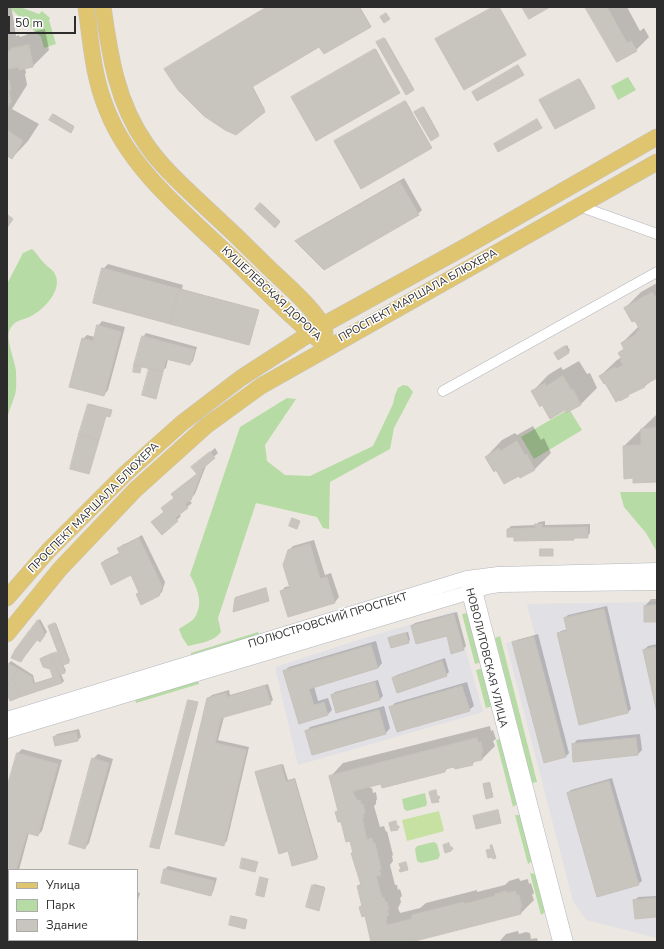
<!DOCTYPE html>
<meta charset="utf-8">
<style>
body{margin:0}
#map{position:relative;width:664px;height:949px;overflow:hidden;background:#ece7e0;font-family:"Nunito Sans",sans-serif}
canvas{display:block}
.frame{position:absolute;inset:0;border:8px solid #2c2c2c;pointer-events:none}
.legend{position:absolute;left:8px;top:869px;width:130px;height:72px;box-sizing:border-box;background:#fff;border:1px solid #ababab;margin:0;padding:5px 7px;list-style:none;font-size:12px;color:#2c2c2c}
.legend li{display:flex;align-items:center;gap:8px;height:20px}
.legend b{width:20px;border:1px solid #ababab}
.scale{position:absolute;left:8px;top:16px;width:68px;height:18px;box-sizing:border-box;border:2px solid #2c2c2c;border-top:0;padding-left:5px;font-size:12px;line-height:14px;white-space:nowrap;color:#2c2c2c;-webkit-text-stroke:3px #fff;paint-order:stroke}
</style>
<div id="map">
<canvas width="664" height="949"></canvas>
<div class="frame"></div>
<ul class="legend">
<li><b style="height:5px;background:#e0c571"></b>Улица</li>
<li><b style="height:11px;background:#b7dba4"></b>Парк</li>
<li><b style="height:11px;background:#c8c5be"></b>Здание</li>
</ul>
<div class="scale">50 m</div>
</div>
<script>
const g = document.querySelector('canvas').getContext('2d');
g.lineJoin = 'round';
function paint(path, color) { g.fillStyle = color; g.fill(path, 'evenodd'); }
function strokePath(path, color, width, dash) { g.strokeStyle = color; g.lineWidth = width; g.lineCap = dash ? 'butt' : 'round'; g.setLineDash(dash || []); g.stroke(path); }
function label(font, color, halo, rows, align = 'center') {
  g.font = font + ' "Nunito Sans",sans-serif'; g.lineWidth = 3; g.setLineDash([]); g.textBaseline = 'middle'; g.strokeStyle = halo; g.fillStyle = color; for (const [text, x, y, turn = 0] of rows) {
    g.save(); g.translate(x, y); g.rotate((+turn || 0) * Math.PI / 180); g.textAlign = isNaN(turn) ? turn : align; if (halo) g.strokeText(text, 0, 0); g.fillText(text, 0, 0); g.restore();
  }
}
paint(new Path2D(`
 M657 602V938L586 920 573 901 506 643 535 636 527 604Z
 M455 611 483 712 298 765 275 667 352 642Z`), '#e1e0e5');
paint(new Path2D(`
 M9 7H20L39 14 42 11 50 18 49 20 56 44 44 48 41 37Z
 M628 77 636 90 618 100 611 86Z
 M32 249C37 253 39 258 44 263 46 265 50 268 53 271 65 286 47 307 33 315 25 320 15 319 10 329 5 339 15 360 16 371 16 378 17 388 15 395 12 404 8 412 7 421V284L23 253Z
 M403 385 408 386 413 392 394 428 390 449 330 482 329 529 323 528 317 517 256 503 221 609 218 618 221 632C214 642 199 643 188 646L182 637 179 629C184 625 192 622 195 617 204 602 197 588 190 575L240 427 287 398 296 399 265 445 267 461 285 475 310 476 373 446 393 404 395 395 398 388Z
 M569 409 582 430 534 459 521 437Z
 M620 492H657V552L646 533 624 507Z
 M468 613 481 662 475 664 462 614Z
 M258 632 259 635 191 656V653Z
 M500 636 537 782 532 783 495 638Z
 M483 668 493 706 486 708 476 670Z
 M198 681 199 684 136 703 135 699Z
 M501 739 517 804 513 807 496 740Z
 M425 793 427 803 426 806 407 811 404 809 402 799Z
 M515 815H520L532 861 528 864Z
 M434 842 437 844 440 855 438 859 421 863 417 861 415 849 417 846Z
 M530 873 535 874 545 912 541 915Z`), '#b7dba4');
paint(new Path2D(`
 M439 811 444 831 407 841 402 820Z`), '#c6e1a1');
paint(new Path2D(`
 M7 7H10L12 10 16 36 19 35 20 37 26 35 28 33 45 29 49 50 33 66 25 68 26 73 25 74 27 85 12 109 39 124 28 141 12 158 7 155Z
 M268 7H360L371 26 320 46 252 85 265 110 236 134Z
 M494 7H499L525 55Z
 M586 7H627L640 31 644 28 649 37 636 50 617 61Z
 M385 38 414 89V90L378 42Z
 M376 49 399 92 293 97Z
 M580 79 595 106 556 128 541 100Z
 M406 101 431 147 336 141Z
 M424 107 439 134 438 135 416 111Z
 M54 114 74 126 71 131 50 119Z
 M404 178 422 210 418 214 297 241 301 237Z
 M261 203 280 221 275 227 256 209Z
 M108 264 183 285 182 289 259 310 250 343 103 269Z
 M657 283V377L645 386 632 392 628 395 600 376 617 360 622 357 620 353 625 348 622 343 639 326 625 308 641 292Z
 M102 321 125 327 108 390 104 395 83 339 87 335 95 337 98 326Z
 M146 333 197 347 193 361 190 364 168 359 166 368 163 370 156 398 143 395 150 368 141 366 140 372 134 371 143 337Z
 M567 345 570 351 568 352 555 353Z
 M579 361 587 374 590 373 597 388 581 404 567 411 566 409 532 392 548 375 561 367 563 370Z
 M90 404 112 410 110 415H106L89 473 71 468Z
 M657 414V481L624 446Z
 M533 426 541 440 544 438 551 453 535 469 521 476 497 469 486 457 502 440 515 433 517 435Z
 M215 448 218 453 207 463 195 494 189 500 192 503 179 514 181 516 177 520 152 522 165 511 175 497 177 490 198 473 197 463Z
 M545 521V525L590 524V533L587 537H576L573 539 515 536 508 529 511 526 536 525 539 522Z
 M142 535 165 582 162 592 158 596 137 594 140 592 131 574 102 563 105 560 121 552 119 548 122 545 132 541Z
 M314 540 325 575 331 573 339 597 335 602 288 616 281 592 285 587 290 586 288 551 293 546Z
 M266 588 269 600 234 611 236 597Z
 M651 599H657V621L645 606Z
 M607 606 631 709 628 712 558 634 561 631 568 629 565 618 568 615Z
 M457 612 466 646 463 649 447 635 412 626 415 623Z
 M40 619 47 632 42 638H37L24 655 16 651Z
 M56 623 70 661 63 664 66 671 61 674 64 681 62 683 7 690V665L11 661 33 675 35 683 54 677 51 668 41 659 43 657 59 652 50 626Z
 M408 632 410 640 408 642 389 639 391 637Z
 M538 634 569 753 566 756 513 643 517 640Z
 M376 641 382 663 378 668 314 686 318 701 328 698 332 710 327 715 299 723 284 671 289 667Z
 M657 644V708L644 650 648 646Z
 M445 658 449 672 446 675 393 678 397 675Z
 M378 680 383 696 380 699 332 695 335 692Z
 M467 682 474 706 469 710 391 707 395 703Z
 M268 684 273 700 270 703 224 717 218 740 249 747 227 841 224 844 208 698 212 695 229 690 230 695Z
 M189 700 198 702 159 848Z
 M384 706 390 728 386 733 313 754 306 732 310 727Z
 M490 726 491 731 493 730 496 739 493 741 495 746 482 759 476 761 472 764 455 766 449 767 445 771 369 786 370 788H372L373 793 376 792 377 799 376 801V804L374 806 380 827 384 826 386 832 387 831 393 855 392 856 393 861 390 865 395 885H397L398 890 400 889 402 896 400 898 401 902 398 908 400 913 420 908 426 903 477 890V892L505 885 509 881 519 878 520 881 528 879 529 884 531 883 534 893 532 895 534 900 521 913 407 942H372L365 915 360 907 363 904 358 886 361 883 352 853 354 852 350 839 336 812 339 809 331 776 343 763Z
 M79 729 81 737 78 740 54 737 57 734Z
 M640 734 642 750 637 755 573 745 577 740Z
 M22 749 62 760 42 831 38 835 29 833 19 870H9V882H7V790L18 753Z
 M98 754 113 759 89 843 85 848 93 759Z
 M283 764 288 780 295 778 318 857 316 859 289 850 256 773 258 771Z
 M612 778 642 881 638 884 568 793 571 790Z
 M490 782 493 795 492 796 484 784Z
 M168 866 217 878 213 892 210 895 165 869Z
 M314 884 325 887 319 909 308 906Z
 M137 892 140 893 137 903Z
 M657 896V916L634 901 638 897Z
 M233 916 247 919 245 927 231 924Z
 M518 931 519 934 526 932 530 933 531 939 537 938 538 942H499L506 934Z`), '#0003');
const building = new Path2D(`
 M267 7H359L371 27 324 54 319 47 252 87 265 112 236 135 225 130 204 116 178 90 164 69Z
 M493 7H499L526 55 464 90 435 39Z
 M522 7H550L529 19Z
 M585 7H607L627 43 631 41 637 51 617 62Z
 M386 13 390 19 384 23 380 17Z
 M384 38 414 90 406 95 376 42Z
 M29 45 33 67 19 70 18 67 7 69V52L11 51V49Z
 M375 49 400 93 316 141 291 97Z
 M518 65 524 75 477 101 472 92Z
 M579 79 595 108 555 129 539 100Z
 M7 80H9L11 90H9L11 102 7 108Z
 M405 101 432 148 361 189 334 141Z
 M423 107 439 136 431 141 414 112Z
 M53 114 74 127 71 133 49 120Z
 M537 119 542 128 498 152 494 144Z
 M7 130 23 141 12 159 7 156Z
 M400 182 419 215 324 270 295 241Z
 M260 203 280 222 275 228 255 209Z
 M8 215 13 219 7 228V216Z
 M102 268 179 289 170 324 93 303Z
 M179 289 259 310 249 345 170 324Z
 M651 293H653L657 299V378L644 385 645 387 628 395 629 396 620 401 619 400 616 402 605 383 604 384 599 376 615 367 616 369 623 365 620 360 622 359 618 353 624 349 621 343 637 334 636 332 640 330 635 321 632 322 624 308Z
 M97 325 121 332 104 396 69 387 82 338 93 341Z
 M142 336 195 350 190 365 166 359 163 372 134 365Z
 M565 346 569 353 558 360 554 353Z
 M134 365 141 367 140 373 133 372Z
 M149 369 163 372 156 399 142 395Z
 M563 376 571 390 573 389 581 405 566 413 565 410 550 419 542 405 540 407 531 391 545 383 546 386Z
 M88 404 112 410 110 417 106 416 99 440 79 434Z
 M657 428V482L633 483V478L624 479 623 446 641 445V429Z
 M79 434 99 440 89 474 70 469Z
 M517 441 525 455 527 454 535 470 520 478 519 476 504 484 496 470 494 472 485 457 499 448 500 451Z
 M210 452 215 458 203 468 191 500 185 504 188 508 175 518 178 521 162 535 151 522 164 512 161 508 174 498 171 494 197 474 191 467Z
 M292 518 300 521 297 529 289 526Z
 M535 524H542V528L587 527 588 538H574V540L514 541V537H507V529L535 528Z
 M139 538 162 586 159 596 141 605 136 594 139 593 131 575 111 585 101 563 120 554 117 548 131 543 130 542Z
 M310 544 320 579 327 577 335 603 288 617 280 591 290 588 283 565 288 550Z
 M540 549H553V556H540Z
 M266 588 269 601 233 612 235 598Z
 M657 605V622H644V606Z
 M604 609 628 713 579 725 557 633 567 631 564 618Z
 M454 614 464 650 451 654 447 636 416 644 411 626Z
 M38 620 45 635 40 642 28 633Z
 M55 623 61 640 54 642 48 626Z
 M28 633 37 640 24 657 21 662 11 658 15 650Z
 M406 633 409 643 391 648 388 638Z
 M534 637 566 757 544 763 512 642Z
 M61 640 66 652 59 655 54 642Z
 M371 645 378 668 309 689 314 705 324 702 328 715 299 724 283 671Z
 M657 647V713L643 650Z
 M58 652 65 673 59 675 51 654Z
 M66 652 69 663 63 665 59 655Z
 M51 654 62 683 20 697 13 678 18 669 32 677 33 684 53 678 50 669 43 667 40 659Z
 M442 661 447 676 397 693 392 678Z
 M7 663 18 669 7 688Z
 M13 678 20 697 10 701 7 693V688Z
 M375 682 380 700 336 713 331 695Z
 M265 686 271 704 221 718 215 743 246 750 224 846 175 834 207 698 226 693 227 697Z
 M462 686 470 711 397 732 389 707Z
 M188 700 198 702 159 849 150 847Z
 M379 710 386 734 312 755 305 731Z
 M76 732 78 741 55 746 53 737Z
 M477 738 478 743 481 742 483 753H481L482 760 472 762 473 765 455 769 454 767 445 769V772L382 788 381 784 353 791 355 798 356 797 357 801 360 800 361 805 363 804 365 813H363L364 818H362L367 840 372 838 373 844 375 843 381 869H379L381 875 376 876 382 898 384 897 385 902H387L389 910H387L389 915 386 916 387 920H386L387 925 412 919V915L464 902V904L495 896V894L506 891 507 893 515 891 517 896 519 895 522 907 520 908 521 914 411 942H371L365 916 362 917 359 907 362 906 357 886 361 885 351 853H353L350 841 346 842 341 822H338L335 812 338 811 329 776Z
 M636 738 638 755 573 762 572 744Z
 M17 753 58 764 38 836 27 833 16 870H9V883H7V787Z
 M92 758 109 763 85 849 69 844Z
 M281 765 286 782 294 779 317 859 292 866 288 851 279 854 255 772Z
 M609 781 639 885 597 897 567 793Z
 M489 783 493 797 486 799 483 784Z
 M436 790 437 796H439L440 798 438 799 439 802 432 803 429 792Z
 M498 810 501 823 476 829 473 816Z
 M396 821 397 826H399V828H397L398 830 391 831 389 823Z
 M449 843 450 847H452L453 849 451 850V851L445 853 443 845Z
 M492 845 496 858 493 859 492 857 488 858 486 850 491 849 490 846Z
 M242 858 258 862 255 872 240 868Z
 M406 862 408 870 400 872 399 870 401 869 399 864Z
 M164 869 214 881 211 896 161 883Z
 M260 877 268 879 264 897 256 895Z
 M312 885 325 888 319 911 306 907Z
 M657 898V917L635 919 633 900Z
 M231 916 247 920 245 929 229 925Z
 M101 940H121V942H101Z`);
paint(building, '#c8c5be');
strokePath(building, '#c7c2ba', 1);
const minor = new Path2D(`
 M579 206 657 234
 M443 391 657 272
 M473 585 477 590 481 606 568 942
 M467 588V593L558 942`);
const secondary = new Path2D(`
 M7 719 467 578 498 574 657 570
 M7 731 487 587 499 585 657 583`);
const primary = new Path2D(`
 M86 7C91 42 93 77 107 110 130 169 184 212 229 255 258 283 287 314 319 340
 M103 7C110 56 117 103 146 144 161 166 181 184 200 202 224 224 247 246 270 269 288 286 309 304 322 324 324 327 325 332 325 336
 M7 598 48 551 126 473 182 423 241 378 323 325 463 248 657 137
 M7 634 60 569 135 490 206 426 261 386 657 162`);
strokePath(minor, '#b4b6be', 11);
strokePath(secondary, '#b4b6be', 15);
strokePath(primary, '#c4c4c4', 17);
strokePath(minor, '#fff', 10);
strokePath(secondary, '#fff', 14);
strokePath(primary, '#e0c571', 16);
label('11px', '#2c2c2c', '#fff', [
 ["КУШЕЛЕВСКАЯ ДОРОГА",271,294,43],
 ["ПРОСПЕКТ МАРШАЛА БЛЮХЕРА",418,296,-29],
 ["ПРОСПЕКТ МАРШАЛА БЛЮХЕРА",94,508,-45],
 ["ПОЛЮСТРОВСКИЙ ПРОСПЕКТ",328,621,-17],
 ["НОВОЛИТОВСКАЯ УЛИЦА",486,658,76]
]);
</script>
